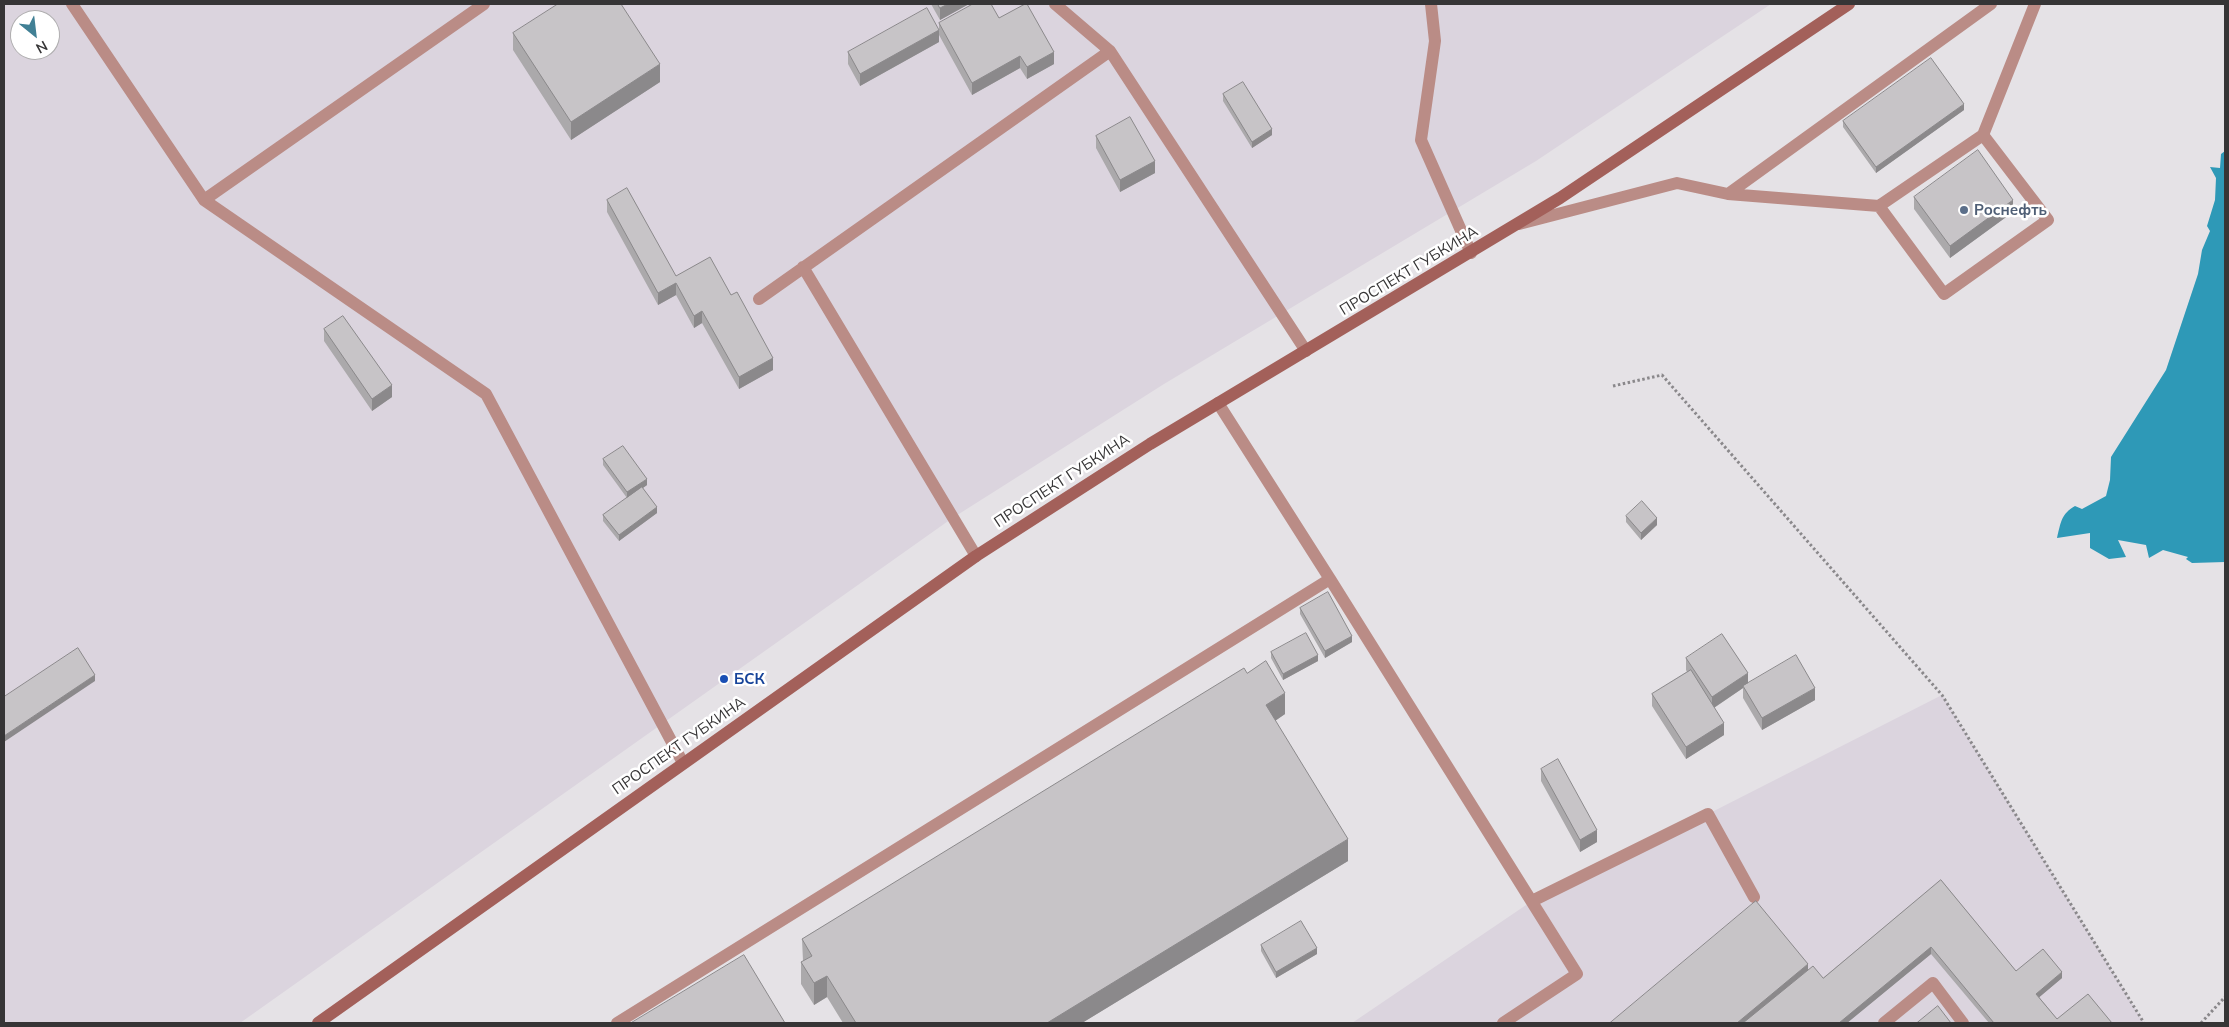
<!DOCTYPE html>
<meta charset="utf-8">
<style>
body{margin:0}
#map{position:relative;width:2229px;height:1027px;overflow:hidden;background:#e5e2e6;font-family:Mulish,sans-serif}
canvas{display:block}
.frame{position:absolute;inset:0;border:5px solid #363536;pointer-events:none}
.north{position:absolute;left:10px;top:10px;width:50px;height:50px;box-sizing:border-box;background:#fff;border:1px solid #afaeaf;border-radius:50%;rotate:151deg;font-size:14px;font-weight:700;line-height:20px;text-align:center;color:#363536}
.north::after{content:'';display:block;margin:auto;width:18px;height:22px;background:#418095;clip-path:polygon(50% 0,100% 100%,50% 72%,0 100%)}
</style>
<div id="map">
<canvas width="2229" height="1027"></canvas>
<div class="frame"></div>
<div class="north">N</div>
</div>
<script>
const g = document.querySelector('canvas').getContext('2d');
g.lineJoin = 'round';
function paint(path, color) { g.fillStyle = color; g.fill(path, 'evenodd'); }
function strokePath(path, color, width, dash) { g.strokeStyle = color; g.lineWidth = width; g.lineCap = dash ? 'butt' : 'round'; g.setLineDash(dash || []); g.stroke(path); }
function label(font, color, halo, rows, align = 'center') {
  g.font = font + ' Mulish,sans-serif'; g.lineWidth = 5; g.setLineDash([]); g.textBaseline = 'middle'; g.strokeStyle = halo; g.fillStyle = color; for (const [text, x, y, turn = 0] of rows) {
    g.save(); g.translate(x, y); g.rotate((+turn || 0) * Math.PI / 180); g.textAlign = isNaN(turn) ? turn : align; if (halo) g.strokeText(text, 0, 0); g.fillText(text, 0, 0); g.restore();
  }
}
paint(new Path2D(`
 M4 4H1771L1536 161 1164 384 951 519 240 1023H4ZM20 20H50V50H20Z
 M1942 695 2144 1023H1352L1532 901 1708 814Z`), '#dbd4de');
paint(new Path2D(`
 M2225 151V562L2192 563 2186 559 2188 557 2163 550 2149 558 2146 545 2118 540 2126 557 2109 559 2090 548V533L2057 538C2061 522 2061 514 2075 506L2082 509 2106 496 2110 480 2111 457 2166 370 2198 274 2202 250 2210 231 2207 226 2215 200 2216 178 2210 167 2220 168 2221 154Z`), '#2e99b7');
strokePath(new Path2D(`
 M1613 386 1662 375 1942 695 2144 1023
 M2201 1023 2225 997`), '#8a888b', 3, [2.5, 2.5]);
strokePath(new Path2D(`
 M72 4 204 200 486 394 683 763
 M1055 4 1110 51 1306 351
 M1431 4 1435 41 1421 140 1471 253
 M1728 194 1991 4
 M204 200 484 4
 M1879 206 1983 135
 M1519 224 1677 183 1728 194 1879 206 1944 294 2048 220 1983 135 2035 4
 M803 267 976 556
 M759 299 1110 51
 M1218 403 1330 579
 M1532 901 1708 814 1754 897
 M617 1023 1330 579 1577 974 1503 1023
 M1884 1023 1933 983 1963 1023`), '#ba8c86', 12);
strokePath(new Path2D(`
 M318 1023 976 556 1150 444 1560 198 1849 4`), '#a3605a', 12);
paint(new Path2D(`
 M931 4H969L940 20Z
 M999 18 1054 64 1027 79 1020 68 972 95 939 35V23Z
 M513 33 660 82 571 140 513 50Z
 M939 42 860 86 848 64V52Z
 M1223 94 1272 135 1252 148 1223 101Z
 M1964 110 1876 173 1843 127V121Z
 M1096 136 1155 173 1120 192 1096 148Z
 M1914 197 2013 212 1950 258 1914 209Z
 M607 200 676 276 773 370 739 389 702 323 694 328 676 295 658 305 607 212Z
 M324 329 392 397 372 411 324 341Z
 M603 459 647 485 643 488 657 513 619 541 603 521V515L627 498 603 465Z
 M1626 516 1657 525 1641 540 1626 522Z
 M1300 608 1352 642 1325 658 1300 614Z
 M1271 652 1318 661 1283 680 1271 658Z
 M1686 658 1748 683 1815 700 1762 730 1743 698V688L1714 708 1724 735 1686 759 1652 706V694L1687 672 1686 670Z
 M1247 673 1285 714 1275 721 1348 861 1082 1023H843L827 997 814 1005 801 984V962L803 961 802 939Z
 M1541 769 1597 842 1580 852 1541 781Z
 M1941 880 2016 971 2062 978 2039 997 2057 1019 2112 1023H1989L1931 954 1847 1023H1610L1808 969 1823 978Z
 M1261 945 1317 954 1276 978 1261 951Z`), '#aba9ab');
paint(new Path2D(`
 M948 4H969L940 20V8Z
 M939 30V42L860 86V74Z
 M1054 52V64L1027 79V67Z
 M1020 56V68L972 95V83Z
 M660 64V82L571 140V122Z
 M1964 104V110L1876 173V167Z
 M1272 129V135L1252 148V142Z
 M1155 161V173L1120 192V180Z
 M2013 200V212L1950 258V246Z
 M676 283V295L658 305V293Z
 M702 311V323L694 328V316Z
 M773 358V370L739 389V377Z
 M392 385V397L372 411V399Z
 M647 479V485L627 499V492Z
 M657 507V513L619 541V535Z
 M1657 518V525L1641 540V533Z
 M1352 636V642L1325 658V651Z
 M1318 655V661L1283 680V674Z
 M1748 673V685L1743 686V688L1712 709V697Z
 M95 675V681L4 742V736Z
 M1815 688V700L1762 730V718Z
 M1285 693V714L1266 727V705Z
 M1724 723V735L1686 759V747Z
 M1597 830V842L1580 852V840Z
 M1348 839V861L1082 1023H1047Z
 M1931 947V954L1847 1023H1839Z
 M1317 948V954L1276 978V972Z
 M1808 964V970L1744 1023H1737Z
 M2062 972V978L2036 1000V994Z
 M827 976V997L814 1005V983Z`), '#8b898b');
const building = new Path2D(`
 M558 4H621L660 64 571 122 513 33Z
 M938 4H948L940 8Z
 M973 4H991L999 18 1025 4H1027L1054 52 1027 67 1020 56 972 83 939 23Z
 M927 8 939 30 860 74 848 52Z
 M1931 58 1964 104 1876 167 1843 121Z
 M1243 82 1272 129 1252 142 1223 94Z
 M1130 117 1155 161 1120 180 1096 136Z
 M1978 150 2013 200 1950 246 1914 197Z
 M627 188 676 276 710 257 731 295 737 292 773 358 739 377 702 311 694 316 676 283 658 293 607 200Z
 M343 316 392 385 372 399 324 329Z
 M623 446 647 479 627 492 603 459Z
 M642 487 657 507 619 535 603 515Z
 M1642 501 1657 518 1641 533 1626 516Z
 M1328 592 1352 636 1325 651 1300 608Z
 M1306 633 1318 655 1283 674 1271 652Z
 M1722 634 1748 673 1712 697 1686 658Z
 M78 648 95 675 4 736V697Z
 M1796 655 1815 688 1762 718 1743 686Z
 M1266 661 1285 693 1266 705 1348 839 1047 1023H856L827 976 814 983 801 962 812 956 802 939 1244 668 1247 673Z
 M1691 670 1724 723 1686 747 1652 694Z
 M1558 759 1597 830 1580 840 1541 769Z
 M1941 880 2016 971 2043 949 2062 972 2036 994 2057 1019 2088 994 2112 1023H1994L1931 947 1839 1023H1743L1813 966 1823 978Z
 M1756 901 1808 964 1737 1023H1610Z
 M1301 921 1317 948 1276 972 1261 945Z
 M744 955 785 1023H631Z
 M1938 1006 1951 1023H1917Z`);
paint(building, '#c7c4c7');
strokePath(building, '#8b898b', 1);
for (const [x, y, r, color] of [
 [1964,210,5,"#5c6f8a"],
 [724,679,5,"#1a4fb4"]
]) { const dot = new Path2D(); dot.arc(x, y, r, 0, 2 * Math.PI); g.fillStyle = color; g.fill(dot); strokePath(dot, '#fff', 2); }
label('bold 15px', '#4e5e75', '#fff', [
 ["Роснефть",1974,210]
], 'left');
label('15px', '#363536', '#fff', [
 ["ПРОСПЕКТ ГУБКИНА",1409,271,-31],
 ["ПРОСПЕКТ ГУБКИНА",1062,481,-33],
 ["ПРОСПЕКТ ГУБКИНА",679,746,-35]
]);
label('bold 15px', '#164399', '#fff', [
 ["БСК",734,679]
], 'left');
</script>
